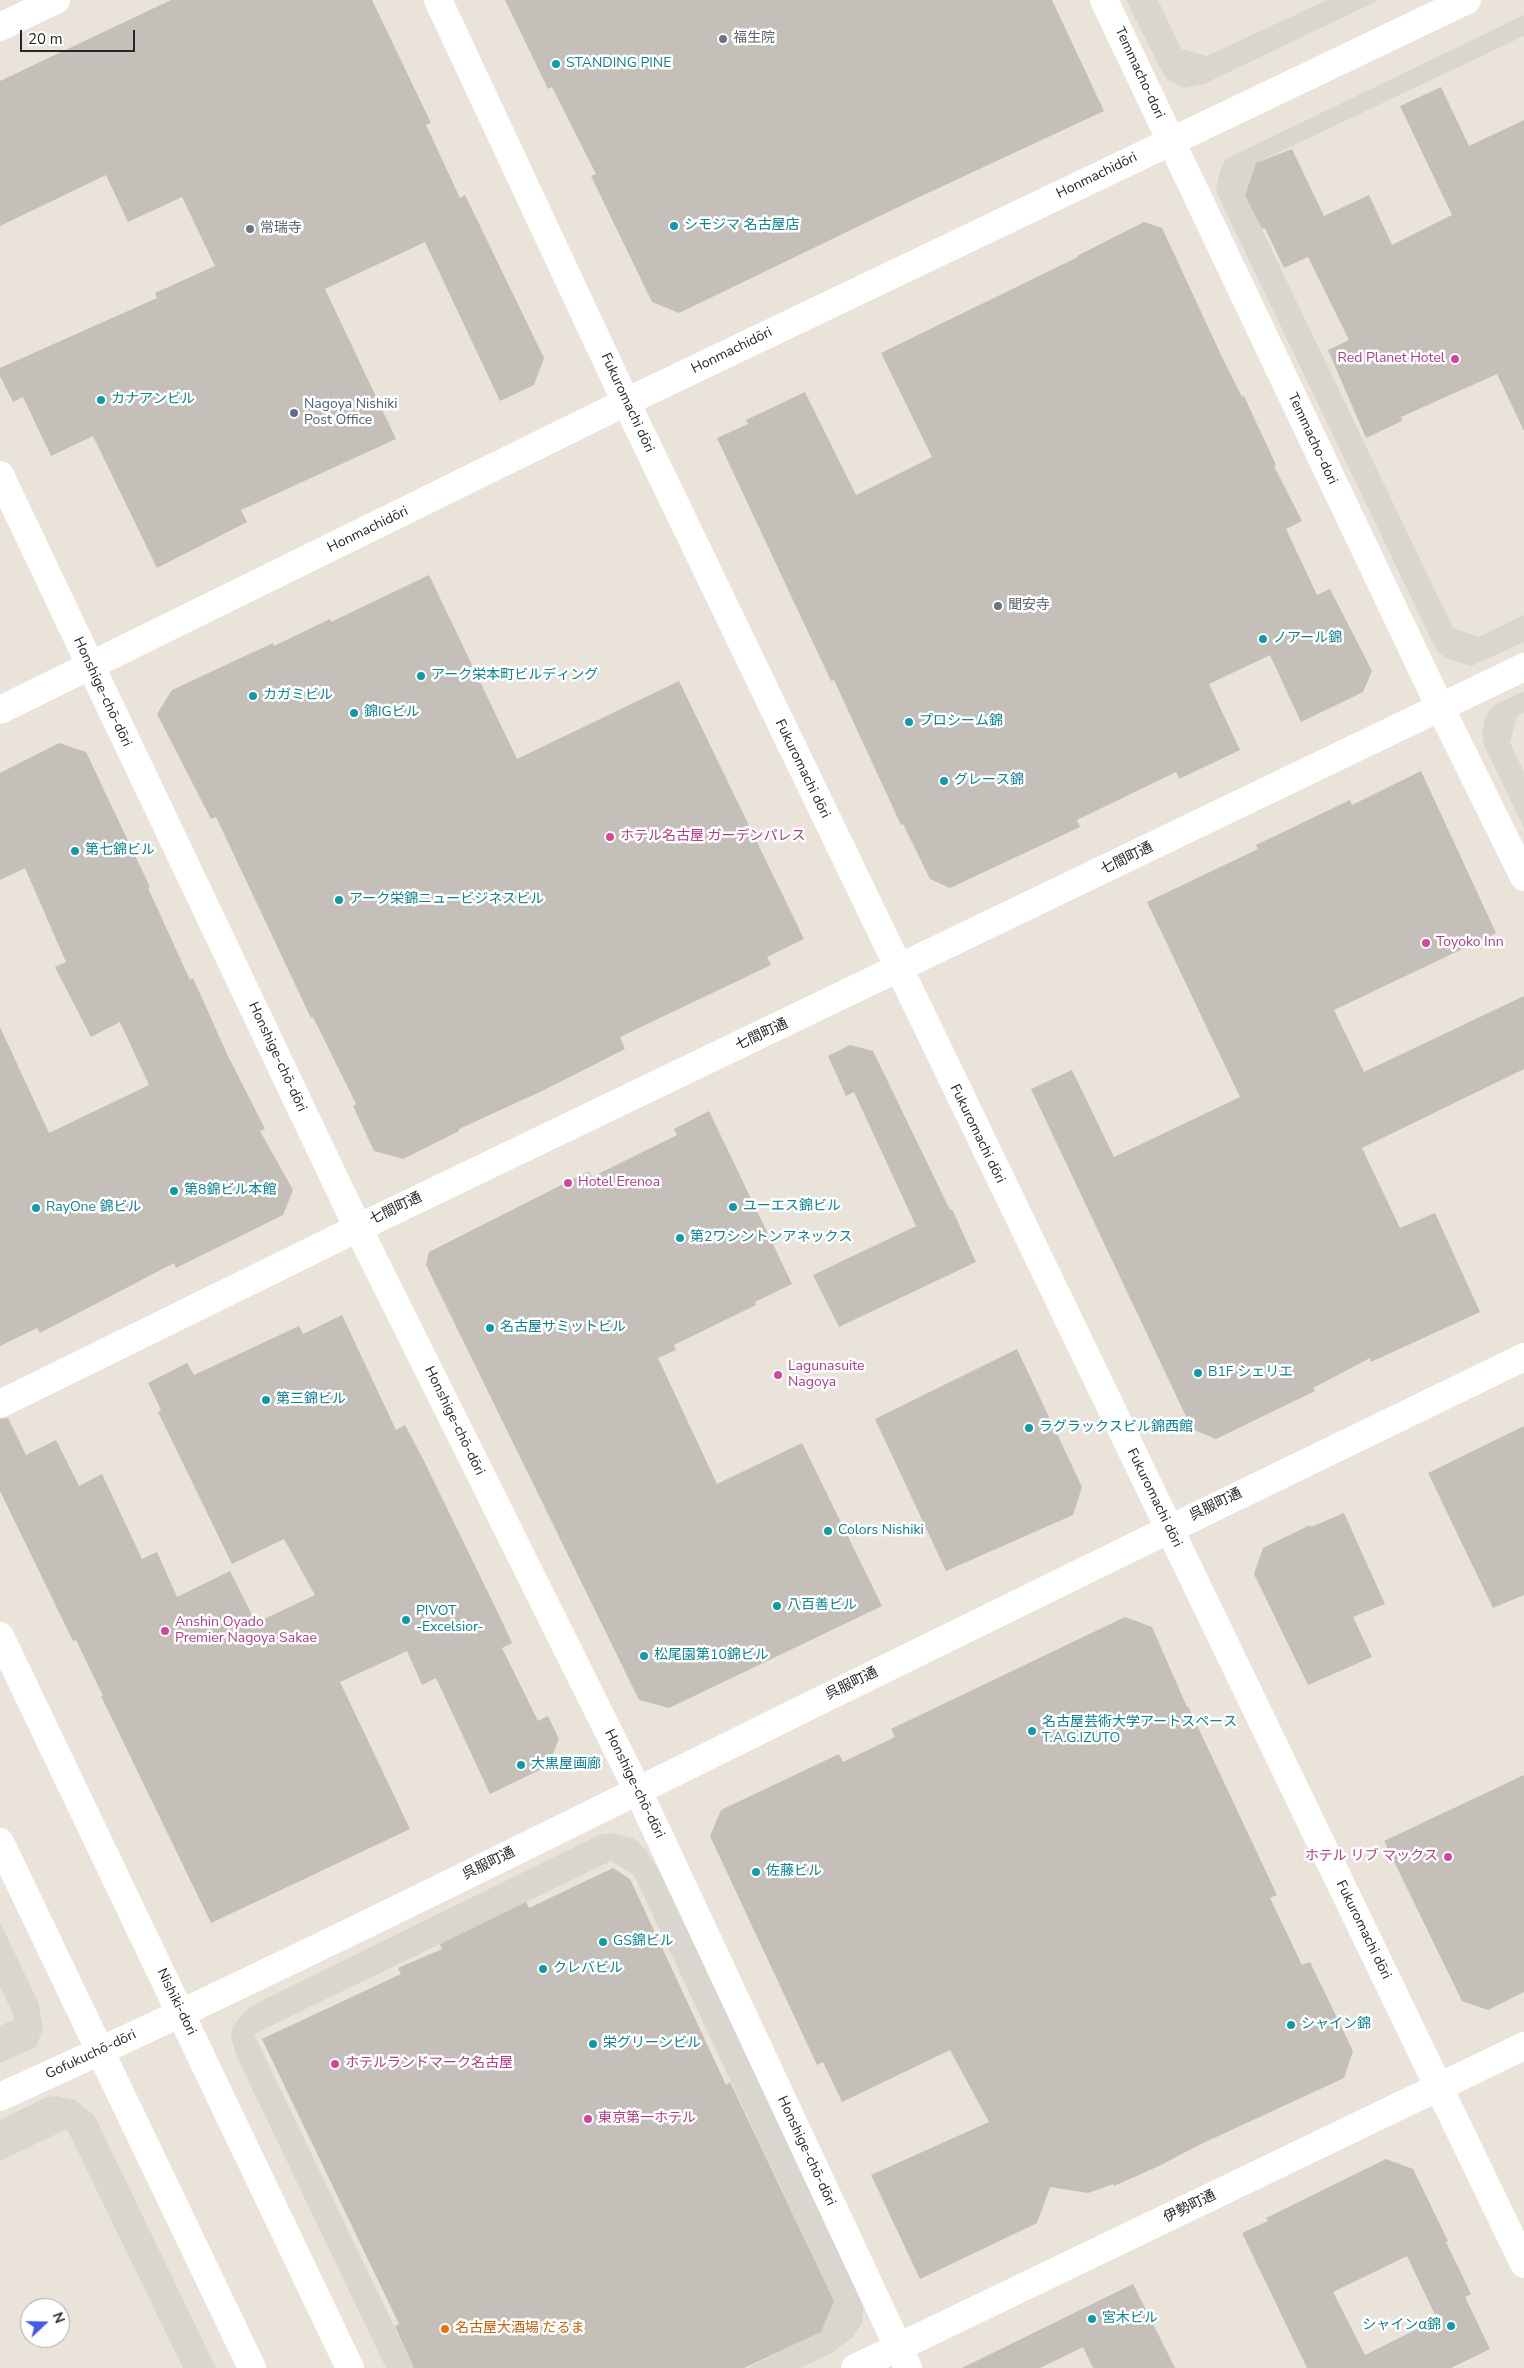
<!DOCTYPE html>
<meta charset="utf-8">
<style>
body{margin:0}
#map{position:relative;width:1524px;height:2368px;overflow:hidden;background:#e9e3d9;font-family:"Nunito Sans",sans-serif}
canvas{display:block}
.north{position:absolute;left:20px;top:2298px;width:50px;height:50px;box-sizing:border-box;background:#fff;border:1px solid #a9a9a9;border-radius:50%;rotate:69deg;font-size:14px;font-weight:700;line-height:20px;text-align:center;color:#272727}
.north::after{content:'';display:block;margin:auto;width:18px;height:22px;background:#435beb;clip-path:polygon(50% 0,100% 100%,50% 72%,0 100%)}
.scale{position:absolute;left:20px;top:30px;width:115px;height:22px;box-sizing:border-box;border:2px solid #272727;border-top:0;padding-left:6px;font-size:15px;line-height:18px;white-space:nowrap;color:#272727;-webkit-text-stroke:4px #fff;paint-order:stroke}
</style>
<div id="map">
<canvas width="1524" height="2368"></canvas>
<div class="north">N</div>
<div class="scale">20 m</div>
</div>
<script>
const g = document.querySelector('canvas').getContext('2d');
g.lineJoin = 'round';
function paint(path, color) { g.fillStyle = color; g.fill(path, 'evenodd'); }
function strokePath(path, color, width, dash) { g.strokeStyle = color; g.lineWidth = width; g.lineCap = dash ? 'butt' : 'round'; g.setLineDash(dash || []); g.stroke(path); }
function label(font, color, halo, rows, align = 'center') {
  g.font = font + ' "Nunito Sans","Noto Sans JP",sans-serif'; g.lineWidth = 5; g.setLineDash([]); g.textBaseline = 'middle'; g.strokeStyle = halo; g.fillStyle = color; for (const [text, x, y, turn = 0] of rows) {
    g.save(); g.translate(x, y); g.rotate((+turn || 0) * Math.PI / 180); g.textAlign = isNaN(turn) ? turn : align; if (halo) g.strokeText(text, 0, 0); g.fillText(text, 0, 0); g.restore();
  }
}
paint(new Path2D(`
 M1126 0H1158L1181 49 1207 56 1327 0H1379L1204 84 1183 88 1168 80 1160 68Z
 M1524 15V36L1256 163 1245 194 1453 628 1479 637 1524 615V642L1471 666 1447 659 1438 652 1431 639 1222 204 1216 189 1220 170 1226 159Z
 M1524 691V712L1517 716 1510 743 1524 772V828L1484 745 1482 734 1485 717 1490 710 1497 704Z
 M610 1833 633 1838 646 1850 658 1869 856 2284 863 2302V2321L853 2337 830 2354 800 2368H747L821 2332 834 2301 634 1875 611 1861 254 2034 414 2368H386L236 2055 231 2036 232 2027 245 2011 261 2001 599 1835Z
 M0 1922 38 2002 43 2028 36 2047 0 2063V2026L15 2019 0 1986Z
 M57 2096 75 2100 94 2115 216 2368H183L67 2129 0 2161V2120L47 2097Z`), '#d9d6cf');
paint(new Path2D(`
 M171 0H372L431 123 426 125 460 198 465 195 544 358 534 385 500 401 425 242 325 289 396 439 241 510 247 522 157 568 93 436 51 456 23 397 13 402 0 376V368L157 298 155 293 215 266 182 197 128 222 106 175 0 226V81Z
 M505 0H1052L1104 111 915 199 679 313 652 302 591 176 596 174 552 87 548 89Z
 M1441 87 1469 146 1524 120V431L1497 374 1401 417 1402 421 1366 438 1328 350 1349 340 1308 257 1284 268 1265 228 1262 229 1245 195 1256 163 1292 149 1324 216 1369 195 1392 245 1452 215 1400 106Z
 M1144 222 1162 228 1222 357 1242 397 1244 396 1276 465 1274 466 1302 521 1286 529 1317 595 1330 589 1372 671 1363 692 1301 722 1270 655 1209 684 1240 750 1179 779 1176 772 1077 820 1080 827 950 888 930 879 903 824 901 825 834 680 831 681 717 438 748 424 746 420 805 392 856 495 932 457 881 353 1078 257 1077 256Z
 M429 575 517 759 679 681 804 939 767 957 771 965 620 1037 625 1049 544 1090 459 1129V1131L403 1159 374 1151 353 1106 356 1104 313 1017 311 1018 216 817 211 819 157 714 172 690 273 643 274 646 330 619 331 622Z
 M59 743 86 752 150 887 148 888 190 980 193 978 227 1054 265 1129 260 1131 293 1190 283 1215 176 1268 174 1263 40 1333 37 1328 0 1346V1027L49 1133 149 1085 120 1022 91 1037 55 967 66 962 25 868 0 880V773Z
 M1421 771 1496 933 1334 1010 1364 1072 1524 996V1069L1362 1148 1400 1228 1435 1213 1480 1312 1371 1362 1370 1358 1313 1388 1315 1391 1216 1439 1192 1429 1031 1089 1072 1070 1114 1157 1240 1097 1147 902 1258 849 1256 845 1350 800 1352 805Z
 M850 1045 873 1051 950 1210 952 1209 976 1262 839 1327 813 1275 916 1226 854 1092 846 1096 828 1056Z
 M709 1111 792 1284 755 1302 756 1305 674 1345 676 1350 658 1358 717 1484 802 1443 882 1606 669 1708 639 1700 426 1265 429 1252 589 1171 592 1177 677 1135 674 1129Z
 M342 1315 396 1430 405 1425 423 1459 500 1617 512 1643 502 1648 538 1721 548 1716 559 1739 548 1766 490 1794 436 1678 422 1685 407 1651 340 1682 410 1829 211 1923 101 1696H103L76 1640 73 1641 0 1491V1419L8 1418 26 1455 56 1440 79 1486 102 1474 142 1559 157 1552 177 1597 230 1571 256 1623 315 1595 284 1539 232 1564 158 1412 161 1410 148 1383 187 1363 194 1375 299 1326 303 1334Z
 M1017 1349 1082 1487 1073 1515 946 1571 875 1419Z
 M1524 1426V1595L1493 1608 1428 1473Z
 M1344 1513 1385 1604 1353 1617 1372 1657 1308 1685 1254 1574 1263 1548 1310 1525 1311 1527Z
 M1125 1617 1152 1627 1187 1707 1188 1706 1277 1895 1270 1898 1302 1965 1310 1962 1353 2051 1344 2078 1199 2145 1159 2166 1114 2186 1113 2184 1088 2193 1050 2187 1037 2223 920 2279 871 2175 989 2122 950 2050 842 2102 823 2062 817 2065 710 1836 721 1810 839 1754 843 1762 895 1737 891 1729Z
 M1524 1775V1992L1488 2010 1462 2001 1384 1841Z
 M613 1868 630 1879 726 2085 730 2082 834 2301 821 2332 744 2368H414L395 2326 399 2324 262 2039 401 1974 398 1968 442 1949 440 1944 491 1919 526 1902 529 1908Z
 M1386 2159 1413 2169 1448 2241 1446 2242 1471 2294 1465 2297 1490 2349 1451 2368H1307L1242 2233 1268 2221 1266 2218ZM1407 2256 1437 2319 1365 2355 1333 2292Z
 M1133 2284 1175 2368H1093L1083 2347 1040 2368H962Z`), '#c4bfb9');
strokePath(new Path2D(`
 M438 0 626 402 1524 2264
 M1104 0 1440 707 1524 877
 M0 27 56 0
 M0 475 358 1228 638 1791 908 2368
 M0 710 626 402 1467 0
 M0 1404 358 1228 1524 667
 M0 1636 350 2368
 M0 1842 252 2368
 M0 2097C271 1974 538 1840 805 1708 1044 1590 1284 1473 1524 1357
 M855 2368 1524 2046`), '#fff', 28);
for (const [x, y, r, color] of [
 [723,39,5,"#6b7280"],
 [556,64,5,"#0f9aa8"],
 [674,226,5,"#0f9aa8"],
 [250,229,5,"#6b7280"],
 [1455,359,5,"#d1479c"],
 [101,400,5,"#0f9aa8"],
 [294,413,5,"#5c6f8a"],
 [998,606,5,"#6b7280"],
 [1263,639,5,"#0f9aa8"],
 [421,676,5,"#0f9aa8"],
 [253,696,5,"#0f9aa8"],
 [354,713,5,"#0f9aa8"],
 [909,722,5,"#0f9aa8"],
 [944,781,5,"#0f9aa8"],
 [610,837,5,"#d1479c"],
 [75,851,5,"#0f9aa8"],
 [339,900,5,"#0f9aa8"],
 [1426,943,5,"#d1479c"],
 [568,1183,5,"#d1479c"],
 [174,1191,5,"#0f9aa8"],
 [733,1207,5,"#0f9aa8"],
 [36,1208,5,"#0f9aa8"],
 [680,1238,5,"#0f9aa8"],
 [490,1328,5,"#0f9aa8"],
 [1198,1373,5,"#0f9aa8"],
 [778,1375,5,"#d1479c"],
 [266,1400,5,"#0f9aa8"],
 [1029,1428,5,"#0f9aa8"],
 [828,1531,5,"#0f9aa8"],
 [777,1606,5,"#0f9aa8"],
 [406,1620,5,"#0f9aa8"],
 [165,1631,5,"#d1479c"],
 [644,1656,5,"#0f9aa8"],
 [1032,1731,5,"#0f9aa8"],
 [521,1765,5,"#0f9aa8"],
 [1448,1857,5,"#d1479c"],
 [756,1872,5,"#0f9aa8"],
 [603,1942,5,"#0f9aa8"],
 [543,1969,5,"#0f9aa8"],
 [1291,2025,5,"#0f9aa8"],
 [593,2044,5,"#0f9aa8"],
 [335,2064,5,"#d1479c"],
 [588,2119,5,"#d1479c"],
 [1092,2319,5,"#0f9aa8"],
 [1451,2326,5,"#0f9aa8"],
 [445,2329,5,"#e8710a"]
]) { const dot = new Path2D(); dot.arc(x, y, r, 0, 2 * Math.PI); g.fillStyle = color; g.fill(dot); strokePath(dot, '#fff', 2); }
label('14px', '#5b616d', '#fff', [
 ["福生院",733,39],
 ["常瑞寺",260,229],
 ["聞安寺",1008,606]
], 'left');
label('14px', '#0d838f', '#fff', [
 ["STANDING PINE",566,64],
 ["シモジマ 名古屋店",684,226],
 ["カナアンビル",111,400],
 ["ノアール錦",1273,639],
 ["アーク栄本町ビルディング",431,676],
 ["カガミビル",263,696],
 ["錦IGビル",364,713],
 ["プロシーム錦",919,722],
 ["グレース錦",954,781],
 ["第七錦ビル",85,851],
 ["アーク栄錦ニュービジネスビル",349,900],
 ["第8錦ビル本館",184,1191],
 ["ユーエス錦ビル",743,1207],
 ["RayOne 錦ビル",46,1208],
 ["第2ワシントンアネックス",690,1238],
 ["名古屋サミットビル",500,1328],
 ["B1F シェリエ",1208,1373],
 ["第三錦ビル",276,1400],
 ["ラグラックスビル錦西館",1039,1428],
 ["Colors Nishiki",838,1531],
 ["八百善ビル",787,1606],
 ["PIVOT",416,1612],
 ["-Excelsior-",416,1628],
 ["松尾園第10錦ビル",654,1656],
 ["名古屋芸術大学アートスペース",1042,1723],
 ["T.A.G.IZUTO",1042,1739],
 ["大黒屋画廊",531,1765],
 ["佐藤ビル",766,1872],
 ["GS錦ビル",613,1942],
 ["クレバビル",553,1969],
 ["シャイン錦",1301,2025],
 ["栄グリーンビル",603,2044],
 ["宮木ビル",1102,2319],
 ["シャインα錦",1441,2326,"right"]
], 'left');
label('14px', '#272727', '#fff', [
 ["Temmacho-dori",1139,73,65],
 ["Honmachidōri",1097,176,-26],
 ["Honmachidōri",732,351,-26],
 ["Fukuromachi dōri",627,403,65],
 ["Temmacho-dori",1312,439,65],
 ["Honmachidōri",368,530,-26],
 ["Honshige-chō-dōri",102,692,65],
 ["Fukuromachi dōri",802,769,64],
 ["七間町通",1127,859,-26],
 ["七間町通",762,1035,-25],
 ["Honshige-chō-dōri",277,1057,65],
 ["Fukuromachi dōri",977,1134,64],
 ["七間町通",396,1209,-26],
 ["Honshige-chō-dōri",454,1421,64],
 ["Fukuromachi dōri",1154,1498,64],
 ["呉服町通",1216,1505,-26],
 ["呉服町通",852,1684,-26],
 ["Honshige-chō-dōri",634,1784,64],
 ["呉服町通",489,1864,-26],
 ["Fukuromachi dōri",1363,1930,64],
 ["Nishiki-dori",176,2002,64],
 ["Gofukuchō-dōri",91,2055,-25],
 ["Honshige-chō-dōri",806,2151,65],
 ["伊勢町通",1190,2207,-26]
]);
label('14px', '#b23c85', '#fff', [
 ["Red Planet Hotel",1445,359,"right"],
 ["ホテル名古屋 ガーデンパレス",620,837],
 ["Toyoko Inn",1436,943],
 ["Hotel Erenoa",578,1183],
 ["Lagunasuite",788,1367],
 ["Nagoya",788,1383],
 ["Anshin Oyado",175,1623],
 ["Premier Nagoya Sakae",175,1639],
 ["ホテル リブ マックス",1438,1857,"right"],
 ["ホテルランドマーク名古屋",345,2064],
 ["東京第一ホテル",598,2119]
], 'left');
label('14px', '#4e5e75', '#fff', [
 ["Nagoya Nishiki",304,405],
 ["Post Office",304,421]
], 'left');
label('14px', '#c56008', '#fff', [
 ["名古屋大酒場 だるま",455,2329]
], 'left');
</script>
